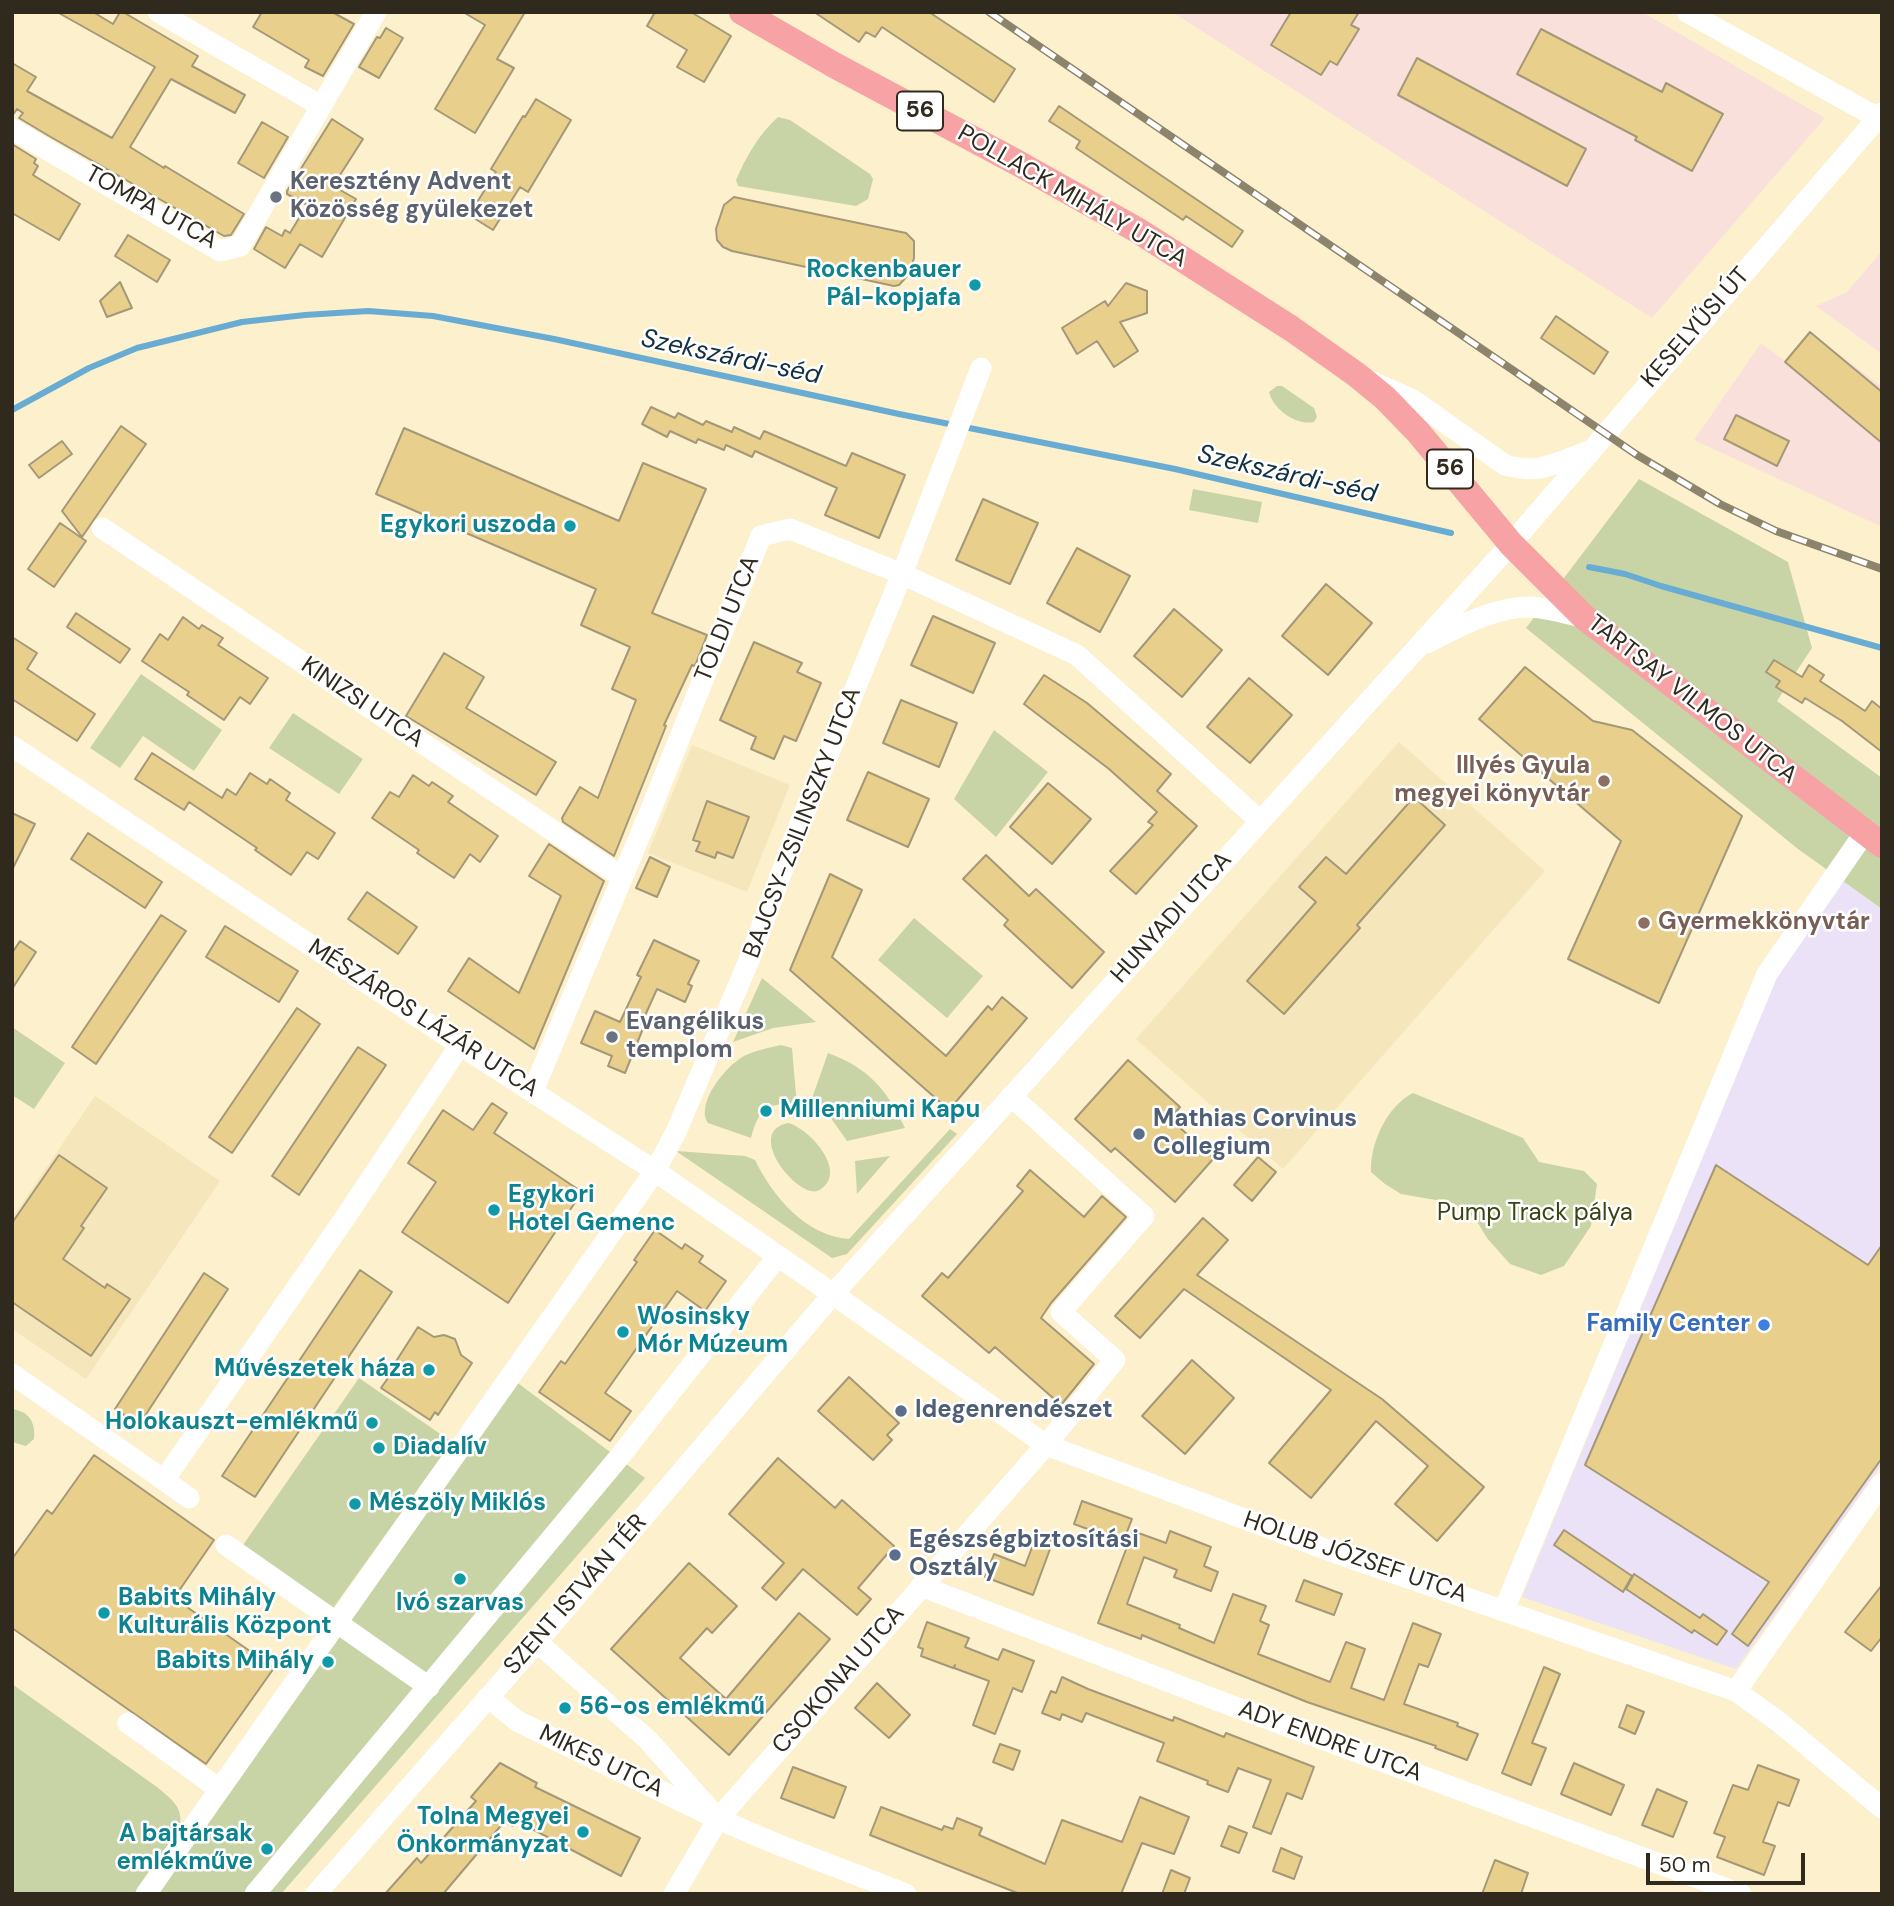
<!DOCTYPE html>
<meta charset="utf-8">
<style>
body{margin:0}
#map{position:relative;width:1894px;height:1906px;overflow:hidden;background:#fcf0cd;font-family:"DM Sans",sans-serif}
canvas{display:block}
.frame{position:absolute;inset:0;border:14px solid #2f2a1d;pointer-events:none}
.scale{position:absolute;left:1646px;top:1853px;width:159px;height:32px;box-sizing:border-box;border:4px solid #2f2a1d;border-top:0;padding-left:9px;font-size:21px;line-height:24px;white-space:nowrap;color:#2f2a1d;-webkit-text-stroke:5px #fff;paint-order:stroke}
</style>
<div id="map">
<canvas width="1894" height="1906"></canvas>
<div class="frame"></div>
<div class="scale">50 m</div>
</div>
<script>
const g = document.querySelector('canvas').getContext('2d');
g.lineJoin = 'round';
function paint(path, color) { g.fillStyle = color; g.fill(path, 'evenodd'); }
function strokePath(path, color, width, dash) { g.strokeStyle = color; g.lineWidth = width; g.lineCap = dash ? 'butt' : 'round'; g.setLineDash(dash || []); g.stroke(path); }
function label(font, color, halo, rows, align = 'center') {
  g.font = font + ' "DM Sans",sans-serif'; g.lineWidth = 5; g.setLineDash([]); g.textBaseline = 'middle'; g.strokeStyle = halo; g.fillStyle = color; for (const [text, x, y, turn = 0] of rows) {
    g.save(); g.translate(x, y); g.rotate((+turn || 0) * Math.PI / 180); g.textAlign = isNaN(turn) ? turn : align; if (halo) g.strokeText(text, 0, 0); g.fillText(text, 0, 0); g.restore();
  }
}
paint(new Path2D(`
 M1843 881 1882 909V1464L1736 1669 1522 1597 1780 969Z`), '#ebe2f7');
paint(new Path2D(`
 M1172 12H1642L1825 118 1652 318Z
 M1882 251V354L1816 306 1847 292Z
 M1810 332 1882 387V527L1694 440 1761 343 1785 361Z`), '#fae0db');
paint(new Path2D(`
 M1399 742 1545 871 1283 1169 1136 1039Z
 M692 745 790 785 747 892 648 853Z
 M95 1096 220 1181 86 1379 12 1329V1218Z`), '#f5e6bc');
paint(new Path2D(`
 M778 117 790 120 870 174 873 179 868 199 856 206 738 186 736 180C746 157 759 134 778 117Z
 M1277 386H1282L1314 408 1317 417 1314 422C1296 426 1273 409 1269 392Z
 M1639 479 1788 562 1812 648 1777 701 1882 778V909L1798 849 1526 628Z
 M1193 489 1262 502 1258 523 1189 510Z
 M141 674 222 730 194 771 143 736 120 768 90 748Z
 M293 713 363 759 339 794 269 748Z
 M994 730 1048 772 996 837 954 799Z
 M914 918 983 976 947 1018 878 960Z
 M762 978 816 1022 773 1028 733 1042Z
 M12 1027 65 1063 34 1109 12 1095Z
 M781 1045 792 1048 797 1106C766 1101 759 1109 751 1138L708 1123C695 1103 727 1065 744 1056 756 1050 768 1048 781 1045Z
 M828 1053C869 1068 887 1090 905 1128L847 1141 828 1114 811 1101Z
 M1413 1093 1523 1138 1539 1162 1584 1171 1597 1184 1591 1226 1564 1266 1541 1275 1510 1264 1487 1238 1475 1218 1453 1203 1401 1194 1385 1184 1371 1172C1370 1143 1387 1106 1413 1093Z
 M788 1123C809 1128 848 1171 821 1189 818 1191 815 1192 811 1191 788 1186 748 1131 788 1123Z
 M950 1129 957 1134 847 1254 832 1258 676 1151 745 1156 755 1160C773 1197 806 1236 849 1239Z
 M890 1156 857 1194 855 1161Z
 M359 1378 452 1442 333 1608 243 1545Z
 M511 1378 645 1478 281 1894H146Z
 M12 1409C29 1411 36 1423 34 1439L26 1446 12 1442Z
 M12 1684 157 1787C172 1800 183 1806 180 1827L135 1894H12Z`), '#c9d4a6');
strokePath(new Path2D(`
 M12 410 89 368 137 348 242 322 305 315 368 311 433 316 554 339 899 414 1175 469 1451 533
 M1589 567 1625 574 1661 586 1882 648`), '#68abd3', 6);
const building = new Path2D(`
 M57 12H93L113 24 120 12H123L198 56 192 66 245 95 235 113 171 79 130 147 164 168 165 166 244 214 231 235 224 236 49 136 19 118 23 113 17 109 12 116V63L36 77 27 91 112 138 155 67Z
 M262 12H332L354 24 323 76 305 67 309 60 253 27Z
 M463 12H525L497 59 514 68 475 133 435 109 485 25Z
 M655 12H691L731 36 704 82 677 67 687 50 647 26Z
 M814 12H929L1015 69 994 102 882 27 875 37 866 32 859 42Z
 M1291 12H1359L1351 25 1359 29 1337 65 1330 61 1321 75 1271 45Z
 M386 28 403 38 379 78 359 67 377 37 380 38Z
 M1541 29 1662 92 1666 83 1723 114 1692 171 1635 140 1637 137 1517 74Z
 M1417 58 1586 149 1567 186 1398 95Z
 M536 99 571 120 528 192 520 187 493 230 469 215 496 172 491 169 523 116 525 117Z
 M1059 106 1243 231 1232 247 1186 216 1183 220 1076 148 1080 141 1049 121Z
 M332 119 363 139 333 186 356 199 322 257 300 244 285 268 254 249 266 227 282 236 285 230 290 233 307 205 287 194V191Z
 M262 122 288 137 264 178 238 163Z
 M12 144 36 159 34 163 38 166 33 175 80 204 59 240 12 213Z
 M734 197 906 233 914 241V258L910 273 899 285 894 286 732 251 723 247 717 240 716 229 724 205Z
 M128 235 170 260 157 282 115 256Z
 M120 282 132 308 107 317 100 301Z
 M1126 283 1147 291V313L1120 322 1138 351 1114 367 1097 341 1077 354 1062 328 1105 301 1108 306Z
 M1556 316 1608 352 1594 374 1541 338Z
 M1810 332 1882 392V443L1785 362Z
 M651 407 675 418 678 413 703 425 706 421 732 432 734 427 760 439 764 431 846 466 852 453 905 475 879 538 825 515 837 488 755 451 752 457 726 445 724 450 698 439 696 443 670 431 667 437 642 424Z
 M1736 415 1789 441 1777 466 1724 439Z
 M121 426 146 444 82 537 62 511Z
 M404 428 619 521 643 463 706 489 652 613 707 635 695 666 692 665 664 725 666 726 614 856 563 822 562 818 580 787 598 798 636 700 612 689 630 647 581 625 596 589 376 494Z
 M62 441 72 454 39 478 29 465Z
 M983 499 1038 523 1010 584 956 560Z
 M60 523 86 541 54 587 28 569Z
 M1077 548 1130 576 1100 632 1047 603Z
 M1326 584 1372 623 1328 675 1282 636Z
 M1174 609 1222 650 1182 697 1134 656Z
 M76 613 130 649 120 663 67 627Z
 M933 616 995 643 973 693 911 665Z
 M183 617 199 629 202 625 223 638 218 645 268 678 250 704 240 697 224 720 187 695 189 692 142 661 160 634 168 640Z
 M12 637 37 653 27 669 95 714 77 741 12 699Z
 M754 642 802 663 797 672 821 683 796 741 784 736 774 759 751 749 756 737 720 720Z
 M444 653 484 677 466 708 556 762 536 795 406 716Z
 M1774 660 1802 677 1809 665 1824 675 1820 681 1865 711 1872 701 1882 709V752L1842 721 1805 698 1802 703 1776 687 1780 681 1766 672Z
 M1525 667 1593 721 1632 730 1742 816 1659 1003 1568 959 1621 841 1479 719Z
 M1044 675 1087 703 1171 774 1157 791 1197 826 1136 894 1110 871 1153 825 1148 822 1157 812 1109 769 1024 704Z
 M1249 678 1292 715 1250 763 1207 727Z
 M901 700 957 723 939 767 883 743Z
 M152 753 222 798 227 789 236 795 250 773 267 784 270 779 290 793 286 800 335 833 318 859 307 852 291 875 255 850 257 848 189 802 184 810 135 779Z
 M868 772 929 799 908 847 847 820Z
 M413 775 429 786 432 782 453 796 448 802 498 836 480 862 470 854 454 878 417 853 419 850 372 818 390 792 399 797Z
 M1048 783 1091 819 1052 864 1010 827Z
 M1414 797 1445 825 1357 925 1360 928 1284 1014 1247 981 1316 902 1299 887 1326 857 1346 874Z
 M707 801 749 817 733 858 717 852 715 858 696 851 700 842 693 840Z
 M12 813 35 824 12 870Z
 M88 833 162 882 145 908 71 859Z
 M549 844 604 881 534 1049 448 991 469 958 519 993 561 896 529 876Z
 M986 855 1029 896 1036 889 1104 952 1072 988 1004 925 1008 920 963 879Z
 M650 857 670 867 657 897 636 888Z
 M830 874 862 890 832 957 946 1056 988 1006 992 1010 1002 997 1027 1018 949 1110 790 970Z
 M367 892 417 927 398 954 348 919Z
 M161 915 186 931 96 1064 72 1047Z
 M225 926 298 971 279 1002 206 957Z
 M654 940 699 961 688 984 692 986 685 1002 657 989 639 1029 642 1031 625 1073 608 1066 612 1056 581 1043 595 1011 620 1022 641 977 637 975Z
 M20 941 36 952 12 989V953Z
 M297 1008 320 1024 232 1153 209 1137Z
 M358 1047 386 1065 299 1195 272 1176Z
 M1128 1060 1180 1107 1170 1119 1214 1158 1175 1202 1115 1148 1111 1152 1075 1119Z
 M492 1103 507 1113 494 1133 582 1192 508 1303 402 1232 436 1182 408 1163 443 1110 473 1130Z
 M59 1155 107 1188 81 1226 84 1228 63 1259 105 1288 107 1284 130 1299 91 1356 12 1302V1223Z
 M1258 1157 1276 1172 1252 1201 1234 1185Z
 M1716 1165 1868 1265 1882 1245V1458L1748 1646 1732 1634 1769 1582 1585 1465Z
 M1030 1170 1084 1217 1102 1196 1126 1217 1051 1303 1041 1318 1094 1364 1061 1405 995 1347 989 1353 922 1296 942 1273 948 1278 1023 1191 1017 1186Z
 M1203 1218 1228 1240 1197 1275 1382 1399 1484 1487 1437 1541 1395 1504 1428 1466 1376 1421 1311 1498 1269 1463 1331 1390 1184 1289 1140 1338 1115 1316Z
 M655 1230 682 1249 685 1244 703 1256 699 1262 726 1281 705 1311 677 1291 605 1393 631 1411 610 1441 539 1392 561 1361 565 1364 637 1262 634 1260Z
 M360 1270 392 1292 255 1497 222 1476Z
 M204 1273 228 1289 139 1425 115 1409Z
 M418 1327 434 1337 444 1335 455 1339 461 1355 472 1363 438 1415 435 1412 430 1420 381 1388 388 1378 386 1377Z
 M1192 1360 1234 1398 1185 1454 1142 1416Z
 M849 1377 899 1423 887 1435 892 1440 873 1460 818 1411Z
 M94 1455 214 1540 174 1598 274 1668 206 1764 12 1628V1559L47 1510 52 1514Z
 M778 1458 835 1508 842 1500 894 1546 858 1588 871 1599 857 1615 803 1569 776 1600 762 1588 784 1563 729 1514Z
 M1082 1501 1132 1519 1123 1542 1074 1524Z
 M1564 1530 1632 1576 1623 1592 1554 1545Z
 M1133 1531 1166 1543 1170 1531 1211 1547 1204 1566 1218 1572 1211 1591 1174 1577 1177 1570 1144 1557 1127 1604 1180 1625 1179 1628 1214 1643 1233 1594 1266 1606 1260 1621 1269 1625 1258 1654 1330 1682 1346 1642 1365 1649 1351 1688 1384 1700 1413 1623 1441 1634 1428 1667 1419 1664 1404 1704 1458 1723 1457 1726 1478 1734 1467 1760 1435 1748 1436 1746 1307 1702 1142 1635 1141 1639 1098 1623Z
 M1037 1534 1053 1541 1033 1595 985 1577 994 1554 1025 1566Z
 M689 1563 737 1606 712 1633 707 1628 680 1658 726 1699 799 1613 830 1639 729 1755 611 1649Z
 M1634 1574 1700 1618 1703 1614 1727 1631 1717 1645 1694 1630 1692 1633 1626 1589Z
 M1304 1580 1342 1594 1334 1615 1296 1601Z
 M1882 1585V1637L1871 1651 1845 1632Z
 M927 1622 969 1638 965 1647 998 1660 1003 1649 1034 1661 1022 1692 1013 1688 995 1734 973 1725 989 1681 954 1668 955 1665 953 1668 921 1656 923 1649 918 1647Z
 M1544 1667 1560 1674 1532 1743 1546 1748 1531 1785 1502 1773Z
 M1062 1677 1088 1689 1173 1721 1174 1717 1224 1737 1226 1733 1314 1767 1302 1799 1287 1793 1271 1834 1253 1827 1271 1780 1238 1768 1228 1792 1207 1784 1208 1781 1157 1761 1164 1743 1086 1713 1082 1722 1062 1714 1060 1720 1042 1713 1051 1691 1056 1693Z
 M877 1683 910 1715 889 1738 855 1708Z
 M1627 1705 1644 1712 1635 1734 1619 1727Z
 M1000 1744 1020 1751 1013 1770 993 1762Z
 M500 1763 537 1783 535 1787 640 1838 621 1876 517 1821 513 1826 504 1822 443 1894H385L417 1858 421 1863 476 1801 471 1797Z
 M1574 1763 1624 1785 1611 1815 1561 1794Z
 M1758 1765 1799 1780 1789 1806 1778 1802 1763 1842 1775 1846 1764 1875 1717 1857 1725 1837 1714 1833 1733 1785 1748 1790Z
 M793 1767 846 1787 834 1818 781 1798Z
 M1657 1789 1687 1802 1673 1837 1642 1825Z
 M1140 1797 1189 1817 1174 1854 1142 1843 1121 1894H1020L870 1835 881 1807 942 1830 944 1826 953 1829 957 1818 982 1828 979 1835 1045 1864 1062 1820 1122 1842Z
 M1229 1826 1247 1833 1239 1853 1221 1846Z
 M1281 1848 1302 1857 1294 1879 1273 1871Z
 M1495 1860 1528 1873 1521 1894H1482Z
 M1171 1870 1190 1878 1184 1894H1162Z`);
paint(building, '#e8d08c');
strokePath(building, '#a49878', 2);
strokePath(new Path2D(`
 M158 12 321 106
 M1687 12 1878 118
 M12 129 220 251 240 246 376 12
 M1373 382 1413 400 1505 465C1540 475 1556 463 1589 451
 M102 528 622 877
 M1427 643C1458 627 1496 606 1531 607 1549 608 1568 614 1585 618
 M12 746 460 1045 655 1171 833 1294 1046 1445 1336 1553 1736 1691 1779 1722 1882 1808
 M533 1091 651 809 761 536 790 529 902 574 1077 655 1260 821
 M12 1374 164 1480
 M189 1498 164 1480 347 1215 460 1045
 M226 1545 429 1687
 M921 1586 1211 1698 1741 1894
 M1504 1610 1767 974 1865 832
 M537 1642 648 1740 712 1812
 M1736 1691 1882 1483
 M488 1697 517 1721 718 1819 779 1845 906 1894
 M128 1723 219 1789
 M146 1894 655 1171 676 1132 750 958 797 831 902 574 981 368
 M255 1894 621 1455 778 1256
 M316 1894 537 1642 833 1294 1511 544 1882 113
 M674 1894 718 1819 1046 1445 1115 1360 1061 1312 1144 1216 1011 1096`), '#fff', 21);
strokePath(new Path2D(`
 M742 12 834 65 1016 162 1137 230 1292 329 1357 375 1385 398 1418 432 1511 544 1585 618 1882 845`), '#f7a3a6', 26);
const rail = new Path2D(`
 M989 12 1637 455 1720 504 1776 531 1882 569`);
strokePath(rail, '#8d846d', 8);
strokePath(rail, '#fff', 5, [16]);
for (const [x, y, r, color] of [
 [276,197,7,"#6b7280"],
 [975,285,7,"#0f9aa8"],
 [570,526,7,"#0f9aa8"],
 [1604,781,7,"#8d6e63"],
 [1644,923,7,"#8d6e63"],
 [612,1037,7,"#6b7280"],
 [766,1111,7,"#0f9aa8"],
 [1139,1134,7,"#5c6f8a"],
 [494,1210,7,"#0f9aa8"],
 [1764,1325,7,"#3f7fe0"],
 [623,1332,7,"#0f9aa8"],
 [429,1370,7,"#0f9aa8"],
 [901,1411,7,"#5c6f8a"],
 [372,1423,7,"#0f9aa8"],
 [379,1448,7,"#0f9aa8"],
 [355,1504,7,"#0f9aa8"],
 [895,1555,7,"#5c6f8a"],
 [460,1579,7,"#0f9aa8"],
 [104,1613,7,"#0f9aa8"],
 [328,1662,7,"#0f9aa8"],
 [565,1708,7,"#0f9aa8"],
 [583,1832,7,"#0f9aa8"],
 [267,1849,7,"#0f9aa8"]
]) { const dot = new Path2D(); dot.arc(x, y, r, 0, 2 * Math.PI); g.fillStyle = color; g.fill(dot); strokePath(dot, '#fff', 2.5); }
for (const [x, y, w] of [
 [920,111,46],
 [1450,469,46]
]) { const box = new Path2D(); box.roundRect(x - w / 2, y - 19.5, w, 39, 5); g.fillStyle = '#fff'; g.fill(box); strokePath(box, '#2f2a1d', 2); }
label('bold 23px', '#2f2a1d', null, [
 ["56",920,111],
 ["56",1450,469]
]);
label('bold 24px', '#5b616d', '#fff', [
 ["Keresztény Advent",290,183],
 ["Közösség gyülekezet",290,211],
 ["Evangélikus",626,1023],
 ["templom",626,1051]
], 'left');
label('24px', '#2f2a1d', '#fff', [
 ["POLLACK MIHÁLY UTCA",1072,197,30],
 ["TOMPA UTCA",151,208,29],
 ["KESELYŰSI ÚT",1696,328,-49],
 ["TOLDI UTCA",728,619,-68],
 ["TARTSAY VILMOS UTCA",1692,700,38],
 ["KINIZSI UTCA",362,703,34],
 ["BAJCSY-ZSILINSZKY UTCA",803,823,-69],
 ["HUNYADI UTCA",1172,918,-48],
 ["MÉSZÁROS LÁZÁR UTCA",423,1019,33],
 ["HOLUB JÓZSEF UTCA",1355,1558,19],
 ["SZENT ISTVÁN TÉR",576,1595,-49],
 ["CSOKONAI UTCA",839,1680,-49],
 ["ADY ENDRE UTCA",1330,1742,20],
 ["MIKES UTCA",601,1762,26]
]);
label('bold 24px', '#0d838f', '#fff', [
 ["Rockenbauer",961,271],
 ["Pál-kopjafa",961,299],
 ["Egykori uszoda",556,526],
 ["Millenniumi Kapu",780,1111,"left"],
 ["Egykori",508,1196,"left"],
 ["Hotel Gemenc",508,1224,"left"],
 ["Wosinsky",637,1318,"left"],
 ["Mór Múzeum",637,1346,"left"],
 ["Művészetek háza",415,1370],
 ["Holokauszt-emlékmű",358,1423],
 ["Diadalív",393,1448,"left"],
 ["Mészöly Miklós",369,1504,"left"],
 ["Babits Mihály",118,1599,"left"],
 ["Kulturális Központ",118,1627,"left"],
 ["Ivó szarvas",460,1604,"center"],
 ["Babits Mihály",314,1662],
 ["56-os emlékmű",579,1708,"left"],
 ["Tolna Megyei",569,1818],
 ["Önkormányzat",569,1846],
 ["A bajtársak",253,1835],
 ["emlékműve",253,1863]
], 'right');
label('bold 24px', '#785e54', '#fff', [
 ["Illyés Gyula",1590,767],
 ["megyei könyvtár",1590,795],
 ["Gyermekkönyvtár",1658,923,"left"]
], 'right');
label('bold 24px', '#4e5e75', '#fff', [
 ["Mathias Corvinus",1153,1120],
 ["Collegium",1153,1148],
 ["Idegenrendészet",915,1411],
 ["Egészségbiztosítási",909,1541],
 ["Osztály",909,1569]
], 'left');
label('24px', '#3a4311', '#fff', [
 ["Pump Track pálya",1535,1214]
]);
label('bold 24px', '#366cbe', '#fff', [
 ["Family Center",1750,1325]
], 'right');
label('italic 26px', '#113041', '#fff', [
 ["Szekszárdi-séd",731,358,12],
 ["Szekszárdi-séd",1287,475,13]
]);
</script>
